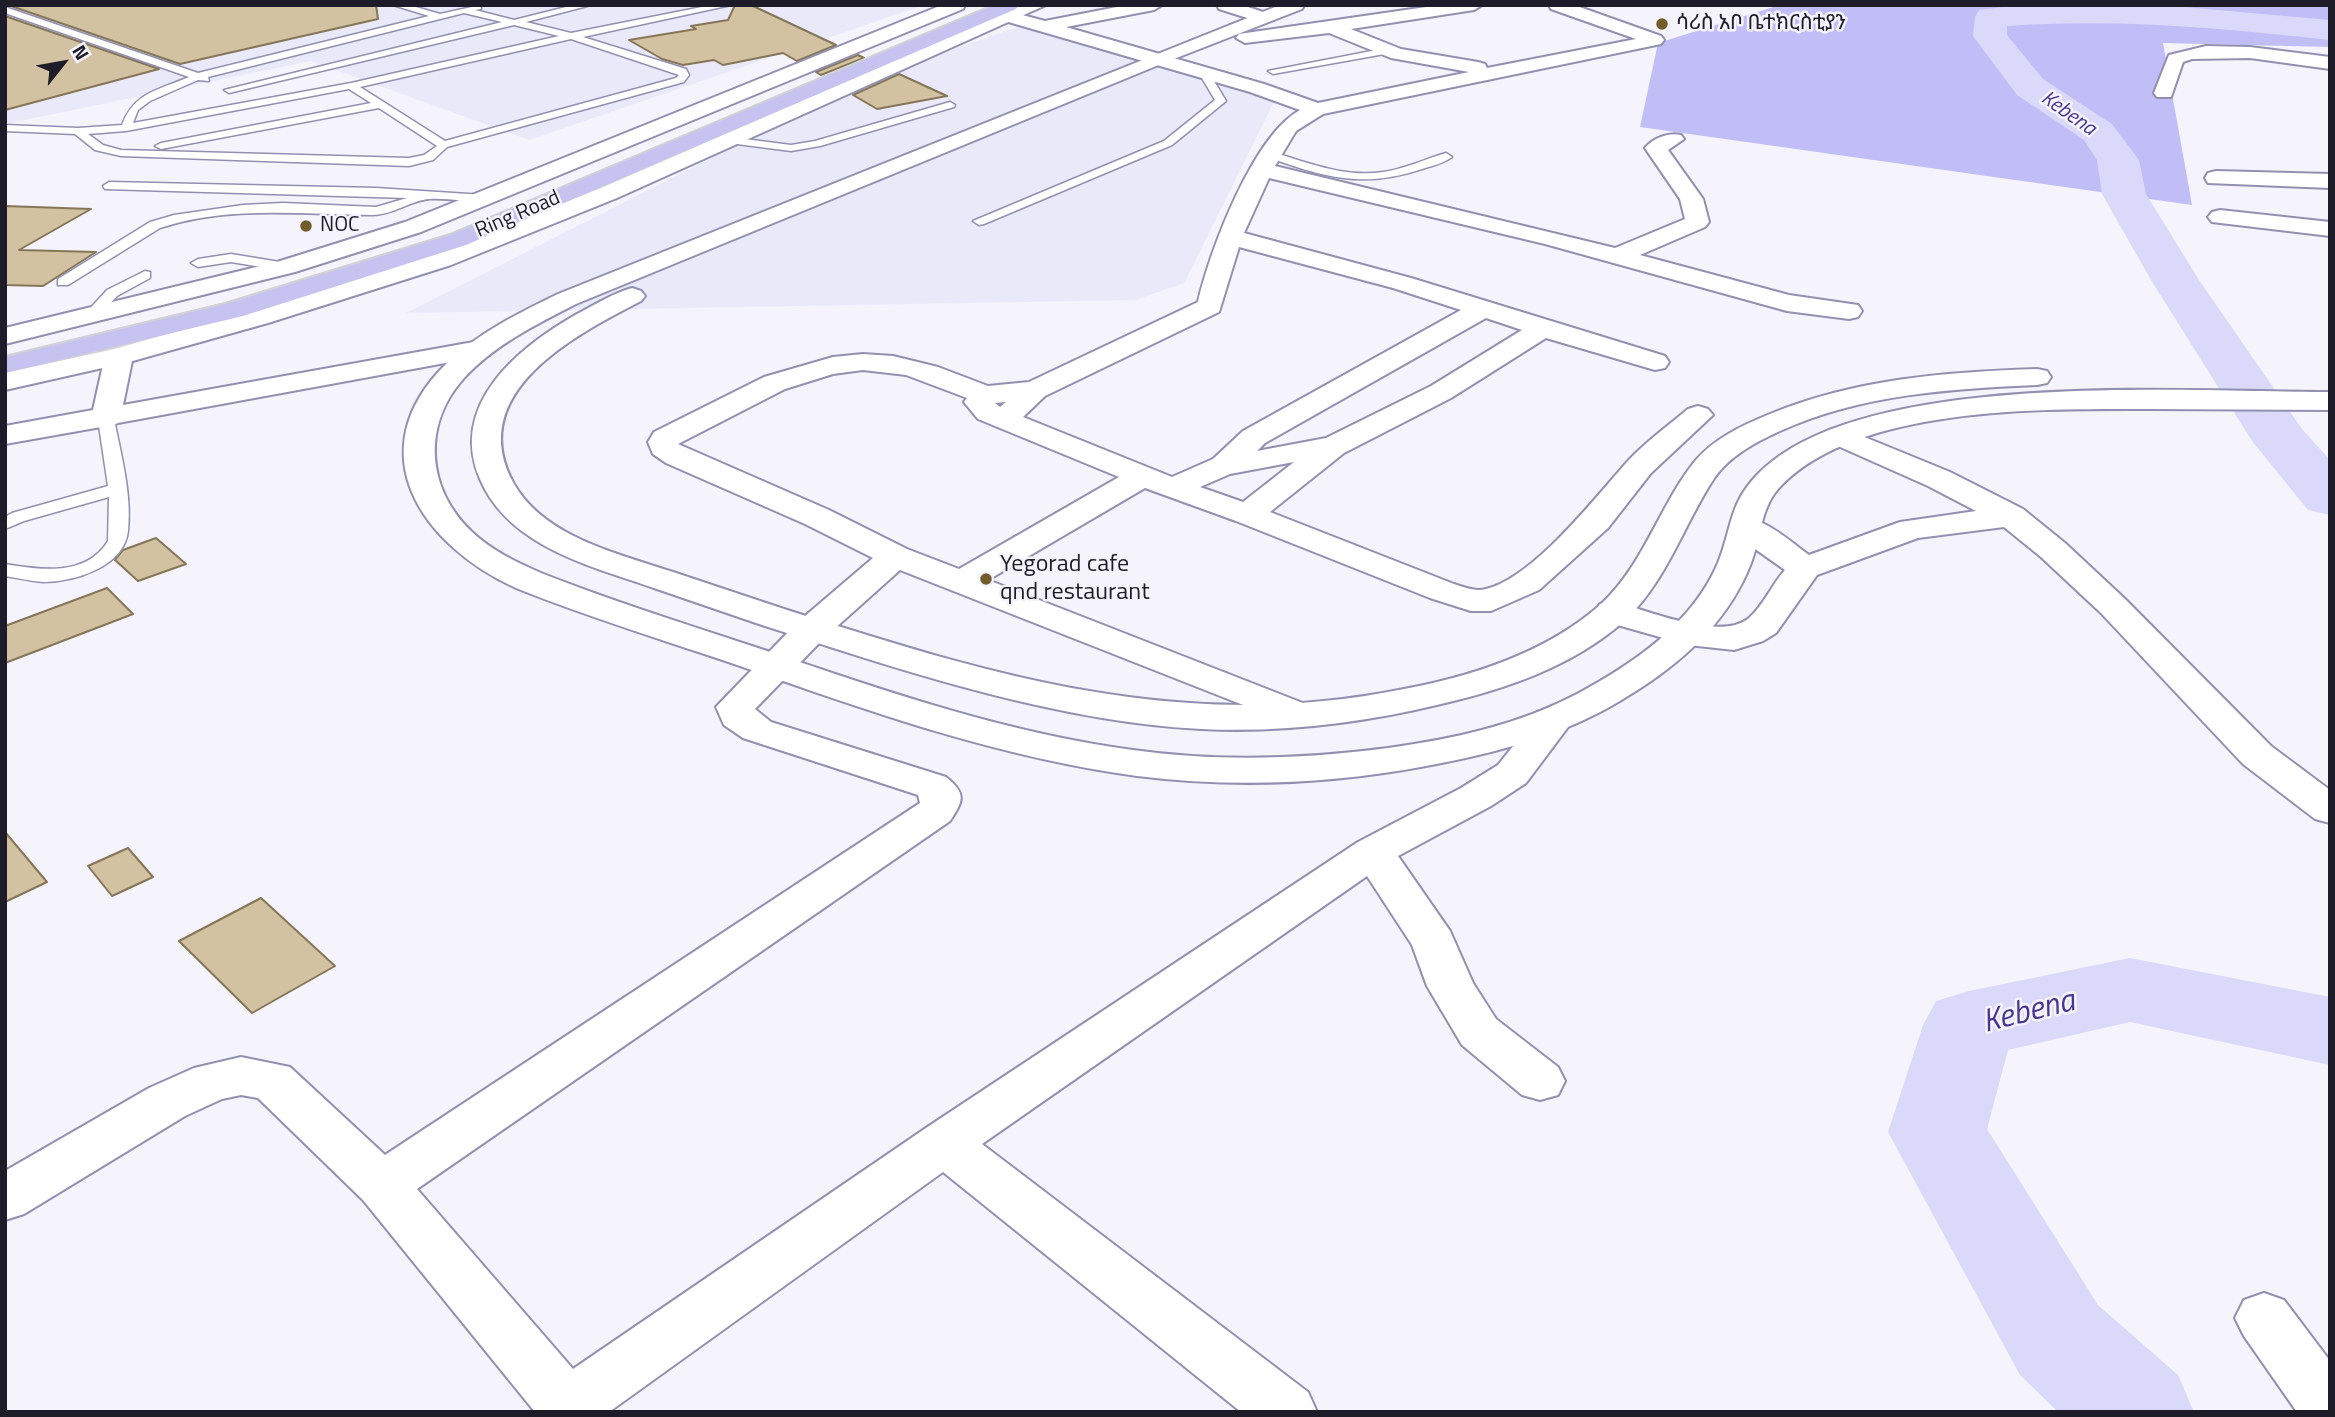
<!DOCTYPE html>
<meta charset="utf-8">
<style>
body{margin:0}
#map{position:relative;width:2335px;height:1417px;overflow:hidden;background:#f5f4fc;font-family:"Titillium Web",sans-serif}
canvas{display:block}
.frame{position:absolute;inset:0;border:7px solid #1d1c28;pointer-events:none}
.north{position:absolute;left:28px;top:28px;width:70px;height:70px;-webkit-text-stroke:5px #f5f4fc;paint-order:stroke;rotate:59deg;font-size:19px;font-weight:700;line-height:28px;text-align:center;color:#1d1c28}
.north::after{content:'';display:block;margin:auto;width:24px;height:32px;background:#1d1c28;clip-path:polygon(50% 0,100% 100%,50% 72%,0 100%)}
</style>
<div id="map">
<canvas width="2335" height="1417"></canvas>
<div class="frame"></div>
<div class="north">N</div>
</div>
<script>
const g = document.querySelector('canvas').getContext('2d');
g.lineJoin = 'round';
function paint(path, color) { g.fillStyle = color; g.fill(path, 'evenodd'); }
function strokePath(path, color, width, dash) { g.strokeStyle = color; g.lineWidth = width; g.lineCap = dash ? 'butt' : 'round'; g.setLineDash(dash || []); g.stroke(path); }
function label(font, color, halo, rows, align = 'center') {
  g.font = font + ' "Titillium Web","Noto Sans Ethiopic",sans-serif'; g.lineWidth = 5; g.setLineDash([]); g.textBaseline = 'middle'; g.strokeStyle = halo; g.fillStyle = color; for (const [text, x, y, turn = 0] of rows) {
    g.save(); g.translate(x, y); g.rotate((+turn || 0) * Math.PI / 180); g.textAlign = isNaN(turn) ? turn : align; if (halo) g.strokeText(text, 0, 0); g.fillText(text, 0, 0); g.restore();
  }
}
paint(new Path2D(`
 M5 5H924L529 140 311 61 5 124Z
 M1023 25 1277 96 1184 283 1135 300 406 313 737 145 922 60Z`), '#eae9fa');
paint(new Path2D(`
 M1780 5H2330V47L2163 43 2192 205 1640 127 1658 43Z`), '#c1bdf6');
paint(new Path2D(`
 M2018 5H2162L2330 20V40C2222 28 2115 18 2007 26V35L2043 79 2112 124 2139 160 2146 194 2199 280 2302 429 2330 460V515L2308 510 2252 441 2151 280 2102 194 2097 160 2084 140 2017 95 1973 36 1975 17 1979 10Z
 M2130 958 2330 997V1065L2130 1022 2008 1050 1987 1129 2098 1305 2178 1375 2194 1412H2058L2020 1375 1888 1132 1923 1025 1936 1001 1969 991Z`), '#dad9fa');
const building = new Path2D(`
 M8 5H376L378 19 180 64Z
 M735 5H751L836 45 797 61 783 53 723 65 714 60 683 65 662 59 629 40 696 29 691 26 728 20Z
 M5 16 159 69 5 110Z
 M858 55 864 58 821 75 816 72Z
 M899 74 947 96 877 109 853 95Z
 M5 206 91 209 19 250 96 252 43 286 5 285Z
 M156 538 186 564 138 581 115 560 123 550Z
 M107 588 133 614 5 663V626Z
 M5 832 47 882 5 902Z
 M128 848 153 877 112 896 88 866Z
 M261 898 335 966 252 1013 179 941Z`);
paint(building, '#d2c2a1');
strokePath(building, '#857658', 2);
const lane = new Path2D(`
 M393 5H409L440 14 481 5V9L475 10 514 20 574 5H591L526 22 571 33 712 5H731L583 37 686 69 689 75 684 82 447 147 433 160 409 166 121 156 95 150 75 134 5 131V125L78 128 122 125C134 92 159 90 189 77L5 13V7L198 73 429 16ZM464 13 502 22 224 90 229 93 514 25 559 36 351 83 133 123 138 110 150 101 198 80 209 81 208 77ZM571 39 679 75 676 78 445 141 360 87ZM349 89 371 103 161 143 155 146 161 149 379 108 437 146 424 155 409 158 121 150 103 145 88 134 126 131Z
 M1387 48 1392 51 1390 53 1273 74 1268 71Z
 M1200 71H1208L1226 101 1172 145 984 224 979 225 973 221 1164 141 1215 100 1199 73Z
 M950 102 955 105 954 107 820 146 791 151 729 143 723 140 729 137 791 145 815 141Z
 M1271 152C1308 162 1343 178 1383 172 1405 169 1425 159 1446 153L1452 157C1444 163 1432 166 1422 169 1362 189 1324 177 1267 157L1265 155Z
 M109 182 376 188 484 195 490 199 484 203C467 202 448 198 430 199 411 200 393 215 373 215 301 215 230 205 160 228L68 285H58V279L150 222 174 215 243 205 283 203 376 207 407 198 105 189 103 186Z
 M231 254 286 263 293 267 286 271 231 262 198 267 191 263 198 259Z
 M145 271 150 272V278L117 296 95 320H85L83 317 85 314 107 290Z
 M106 414 114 419C121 455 132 494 128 531 124 567 74 582 43 582 30 581 18 578 5 576V564C40 570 86 577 108 541L109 497 24 521 5 529V517L12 513 108 486 98 419Z`);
const street = new Path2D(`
 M1127 5H1162L1154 10 1066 27 1264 84 1318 103 1469 72 1391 58 1329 33 1245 43 1236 38 1239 34 1440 5H1482L1474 10 1351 29 1401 49 1478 62 1485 64 1487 68 1636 39 1551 9 1549 5H1574L1661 36 1664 40 1661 44 1323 114 1296 131 1275 166 1615 248 1685 219 1680 199 1645 148C1653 138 1669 132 1681 135L1684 139 1668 150 1703 199 1709 222 1705 227 1640 255 1789 295 1858 305 1862 311 1858 317 1849 319 1787 311 1545 244 1269 178 1244 233 1411 278 1665 356 1669 362 1665 368 1655 370 1546 338 1451 398 1344 453 1270 512 1454 584C1464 587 1475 592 1486 589 1533 578 1595 498 1627 462 1645 442 1668 426 1688 409L1698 406 1708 409 1713 415 1651 473 1608 528 1539 590 1491 611H1471L1430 598 1236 521 1145 488 988 580 1313 707 1318 715 1313 723 1299 727 900 570 824 638 755 709 771 722 946 777C967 794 963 801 950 821L417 1189 573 1369 926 1128 1358 842 1461 788 1498 765 1538 715 1552 711 1566 715 1571 723 1526 783 1491 806 1398 856 1450 931 1473 983 1496 1019 1558 1067 1565 1081 1558 1095 1540 1100 1522 1095 1462 1045 1427 986 1412 945 1367 876 982 1144 1308 1392 1317 1412H1241L943 1172 609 1412H535L363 1200 258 1098 241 1095 222 1099 185 1116 24 1214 5 1220V1171L149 1088 194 1068 241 1057 290 1067 385 1155 920 803 918 795 743 738 724 725 716 707 798 622 873 558 805 524 666 463 653 454 648 442 654 432 764 377 833 357 863 354 893 356 938 367 988 386 1029 382 1198 302C1210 250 1253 136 1300 110L1250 92 1005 21 1002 17 1011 12 1045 21ZM1239 247 1393 288 1461 310 1243 431 1213 459 1172 477 1023 417 1045 396 1219 312ZM1486 318 1522 330 1431 386 1326 438 1257 451 1265 443ZM863 370 906 375 967 398 964 402 978 419 1119 477 959 569 907 549 829 510 678 444 785 389 833 374ZM1006 402 1000 407 995 403ZM1294 462 1243 502 1200 487 1230 474Z
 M1217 5H1242L1269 14 1272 18 1263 23 1219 9Z
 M2206 46 2250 47 2330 57V69L2250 58 2192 59 2183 62 2171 97H2157L2154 93 2169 55Z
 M2216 171 2330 174V188L2208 183 2205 178 2208 173Z
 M2220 210 2330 222V236L2212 222 2208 217 2212 212Z
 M479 341 489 343 493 349 489 355 118 423 106 428 101 427 5 444V426L93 410 105 356 109 350 119 348 129 350 133 356 123 405Z
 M1840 427 1950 472 2023 509 2065 543 2125 599 2271 746 2330 790V823L2315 819 2243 764 2101 613 2041 557 2004 527 1918 538 1817 575 1776 633 1763 641 1734 650 1688 645 1600 620 1595 612 1600 604 1613 601C1646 610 1721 642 1749 618 1764 605 1772 584 1785 570L1734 534 1730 527 1734 520C1762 513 1787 540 1809 555L1900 522 1976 511 1928 486 1829 442 1825 436 1829 430Z
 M2264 1293 2284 1300 2330 1361V1412H2297L2244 1336 2235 1318 2244 1300Z`);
const secondary = new Path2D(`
 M942 5H965L963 9 421 232 295 272 5 344V328L277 262 405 222Z
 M1023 5H1046L617 198 451 265 268 323 129 362 5 390V373L114 349 250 311 433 255 601 188Z
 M1280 5H1304L1302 9 1161 64 576 304C537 324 494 345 464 378 422 425 426 488 472 532 491 550 516 562 541 573 614 602 689 625 764 650 885 691 1006 733 1133 750 1218 762 1304 759 1388 748 1453 739 1518 725 1577 694 1633 664 1692 624 1718 563 1732 528 1729 504 1757 475 1859 368 2188 392 2330 392V410C2270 410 2210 409 2150 409 2044 409 1854 405 1778 489 1760 510 1761 538 1751 563 1728 624 1677 667 1623 699 1563 736 1495 753 1426 766 1331 784 1233 788 1137 776 1002 758 871 712 743 667 667 641 590 618 516 588 422 545 357 452 446 364 478 333 519 313 558 294Z
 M632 288 641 291 645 296 641 301C575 335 463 393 514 484 544 537 619 554 673 572 710 584 747 597 784 609 994 676 1181 734 1404 689 1473 676 1545 653 1599 606 1644 566 1659 505 1696 460 1715 438 1743 425 1770 414 1855 379 1945 372 2037 369L2047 371 2051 377 2047 383 2037 385C1949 389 1862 394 1780 431 1756 442 1731 455 1715 477 1683 525 1667 582 1623 622 1573 666 1506 689 1441 704 1363 723 1281 733 1201 729 1055 722 898 669 759 624 724 612 689 600 654 588 591 566 509 547 480 479 448 404 519 347 577 314 595 305 613 293 632 288Z`);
const highway = new Path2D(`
 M995 5H1018L1016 9 466 245 243 316 5 373V357L225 304 450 235Z`);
strokePath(lane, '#9290b0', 3);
strokePath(street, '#9290b0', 4);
strokePath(secondary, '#9290b0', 4);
strokePath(highway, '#d2d2d4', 4);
paint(lane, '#fff');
paint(street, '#fff');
paint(secondary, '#fff');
paint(highway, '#c6c3f1');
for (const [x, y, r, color] of [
 [1662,24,7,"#725c2b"],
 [306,226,7,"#725c2b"],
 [986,579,7,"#725c2b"]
]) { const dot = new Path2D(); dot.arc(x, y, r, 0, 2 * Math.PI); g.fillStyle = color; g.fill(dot); strokePath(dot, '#f5f4fc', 2.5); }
label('21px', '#1d1c28', '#f5f4fc', [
 ["ሳሪስ አቦ ቤተክርስቲያን",1676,24],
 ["NOC",320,226]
], 'left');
label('italic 21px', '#493692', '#f5f4fc', [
 ["Kebena",2068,114,35]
]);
label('21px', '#1d1c28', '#f5f4fc', [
 ["Ring Road",518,215,-23]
]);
label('24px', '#1d1c28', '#f5f4fc', [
 ["Yegorad cafe",1000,565],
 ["qnd restaurant",1000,593]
], 'left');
label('italic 32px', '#493692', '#f5f4fc', [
 ["Kebena",2029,1013,-14]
]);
</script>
